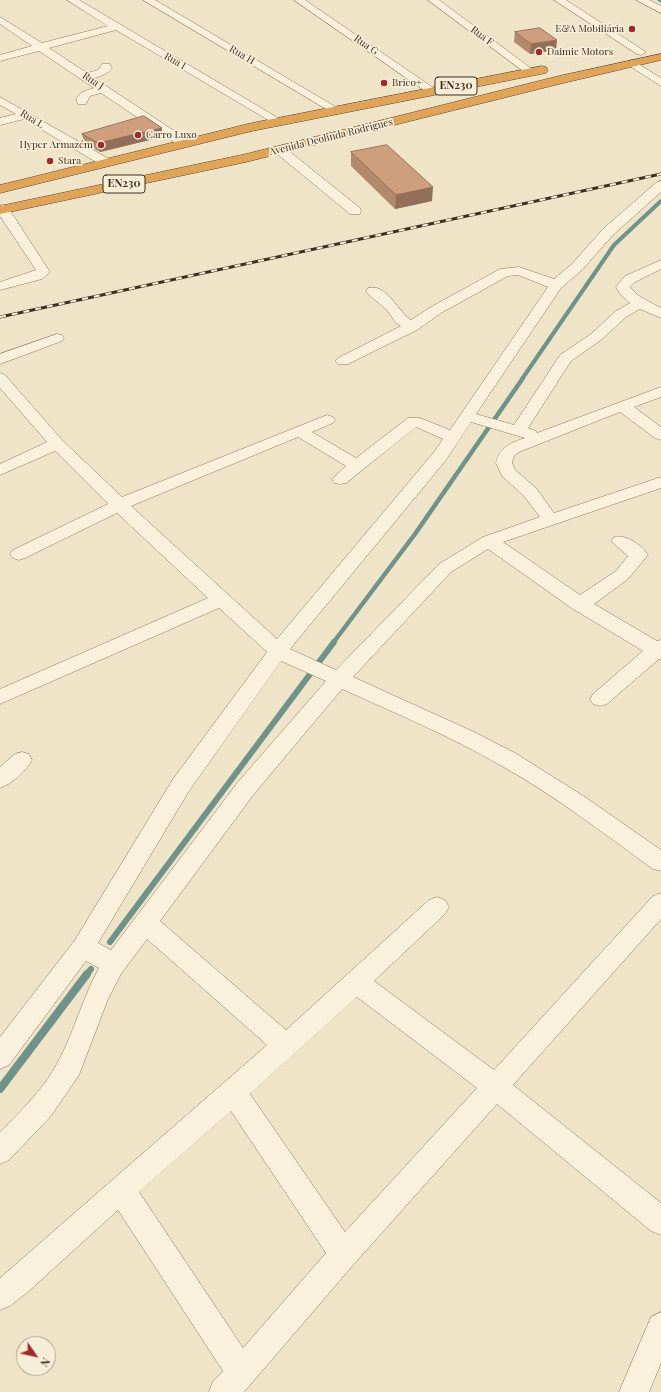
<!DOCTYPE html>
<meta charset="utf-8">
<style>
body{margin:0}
#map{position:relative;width:661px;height:1392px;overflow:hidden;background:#f0e4c8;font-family:"Playfair Display",serif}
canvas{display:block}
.north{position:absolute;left:16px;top:1336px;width:40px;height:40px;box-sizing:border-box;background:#f7eed8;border:1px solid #ada18e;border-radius:50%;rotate:124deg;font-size:11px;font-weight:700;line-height:16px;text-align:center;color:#3d2e20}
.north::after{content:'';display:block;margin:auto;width:14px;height:18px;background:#9e2a2b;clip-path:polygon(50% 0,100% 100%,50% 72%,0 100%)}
</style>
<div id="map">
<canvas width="661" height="1392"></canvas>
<div class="north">N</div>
</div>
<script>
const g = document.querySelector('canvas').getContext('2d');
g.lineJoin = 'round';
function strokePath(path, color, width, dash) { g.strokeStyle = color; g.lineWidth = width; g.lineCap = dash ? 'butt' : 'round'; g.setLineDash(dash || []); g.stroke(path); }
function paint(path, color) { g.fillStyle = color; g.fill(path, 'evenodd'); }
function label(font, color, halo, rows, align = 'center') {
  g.font = font + ' "Playfair Display",serif'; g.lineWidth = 3.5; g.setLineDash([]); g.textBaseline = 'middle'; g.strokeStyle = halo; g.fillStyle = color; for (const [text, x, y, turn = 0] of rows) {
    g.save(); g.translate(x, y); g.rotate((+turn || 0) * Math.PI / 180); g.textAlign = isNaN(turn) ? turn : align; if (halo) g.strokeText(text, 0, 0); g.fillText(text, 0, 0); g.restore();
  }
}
strokePath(new Path2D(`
 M659 0 661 1`), '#6f938a', 3);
strokePath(new Path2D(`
 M522 379 614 245 661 201`), '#6f938a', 4);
strokePath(new Path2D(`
 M333 643 415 534 523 378`), '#6f938a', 4.5);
strokePath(new Path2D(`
 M110 942 334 642
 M86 975 91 969`), '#6f938a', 6);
strokePath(new Path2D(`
 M0 1089 87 974`), '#6f938a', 8);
const minor = new Path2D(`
 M67 0H79L285 122 283 124H275L116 30 49 48 87 73 98 70 102 64H110L112 68C108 74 101 76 94 78L188 140 190 143 188 146H180L101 93 90 96 86 104H78L76 99 82 92 94 88 39 51 0 61V55L32 46 0 24V17L42 43 108 26Z
 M143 0H155L341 110 335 113 331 112Z
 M294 0H305L438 91 436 93H428Z
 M428 0H439L536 72 535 74H527Z
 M554 0H566L646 52 641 55 637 54Z
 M636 0H649L661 6V13Z
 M632 60 661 78V86L628 65 627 63Z
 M0 97 109 159 111 162 109 165H101L24 119 0 125V118L16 114 0 105Z
 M280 146 284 147 360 208 361 211 360 214H350L276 153 274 150Z
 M661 181V192L613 235 582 270 561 288 476 414 514 425 560 355 591 334 616 311 630 303 620 294 616 287 625 276 661 260V269L635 282 630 287 639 296 661 308V318L640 309 626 317 601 340 571 361 528 428 536 431 537 433 661 387V397L634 407 661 427V440L655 438 620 412 519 452 514 456 512 463 515 470 536 488 554 513 661 477V488L503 542 580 595 616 571 628 556 611 541 614 537C626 534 642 545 648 555L628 579 594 604 657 641 661 640V660L659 659 607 704 600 706 593 704 590 699 593 694 643 651 573 609 488 549 451 572 353 677 474 732 515 753 582 795 661 850V871L653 869C603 833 554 795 500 765 450 736 395 713 342 689L254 794 160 921 286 1030 429 900 437 897 445 900 449 907 445 914 374 981 494 1070 653 896 661 893V919L513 1085 661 1203V1235L651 1231 497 1104 354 1264 244 1392H209L213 1381 223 1371 118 1210 29 1291 10 1306 0 1310V1278L267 1045 147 939 121 974 108 999 79 1075 51 1116 9 1160 0 1164V1132C22 1110 46 1087 60 1058 75 1029 83 997 99 968L86 961 9 1065 0 1069V1037L75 940 173 779 267 652 219 608 0 704V689L208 598 117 513 25 558 19 560 13 558 10 554 13 550 108 504 55 451 0 475V464L47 442 0 388V373L5 375 63 441 122 497 327 415 333 417 335 420 333 423 312 432 356 458 408 418H420L450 430 548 287 518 275 508 276 441 313 417 330 348 364H338L335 361 338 358 401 326 396 323 387 310 368 294 366 291 368 288C387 283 398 312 411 320L431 307 500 269 519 267 554 279 572 264 603 229 657 182ZM471 422 525 438C510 443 500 447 496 463L502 476 524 496 540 517 483 537 439 564 336 670 290 649 446 460ZM416 427 443 439 434 452 277 639 131 506 298 437 346 466 332 479 334 483 340 484 346 483ZM281 661 326 681 238 782 111 950 98 943 189 791ZM357 997 477 1088 345 1232 250 1094ZM231 1111 326 1253 243 1348 139 1192Z
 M2 205 7 206 50 272 42 279 0 290V282L36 270 0 216V206Z
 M57 334 62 335 64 338 62 341 0 364V354Z
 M22 752 29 754 32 760C26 771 12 784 0 788V767L15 754Z
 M661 1312V1363L649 1392H619L651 1317Z`);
const highway = new Path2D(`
 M661 54V60L559 84 246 162 0 214V206L246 154 559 76Z
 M542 66 546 67 548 70 546 73 252 131 0 193V185L252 123Z`);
strokePath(minor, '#8d765c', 1);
strokePath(highway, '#5b4430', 1);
paint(minor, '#faf1dc');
paint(highway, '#e0a458');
const rail = new Path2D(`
 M0 317 661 174`);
strokePath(rail, '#3d2e20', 3);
strokePath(rail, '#f7eed8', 2, [6]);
paint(new Path2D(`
 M515 32 556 50 530 54 514 42Z
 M162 128V137L100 152 84 143 82 134Z
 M351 152 432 201 395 209 351 166Z`), '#b2896c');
paint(new Path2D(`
 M557 40 556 50 530 54 531 44Z
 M162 128V137L100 152 98 143Z
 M433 187 432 201 395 209 396 195Z`), '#916f58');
const building = new Path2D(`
 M540 28 557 40 531 44 515 32Z
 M144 116 162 128 98 143 82 134Z
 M387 145 433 187 396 195 351 152Z`);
paint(building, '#cf9f7d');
strokePath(building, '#916f58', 1);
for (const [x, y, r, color] of [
 [632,29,4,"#9e2a2b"],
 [539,52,4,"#9e2a2b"],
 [384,83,4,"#9e2a2b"],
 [138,135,4,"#9e2a2b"],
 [101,145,4,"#9e2a2b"],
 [50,161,4,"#9e2a2b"]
]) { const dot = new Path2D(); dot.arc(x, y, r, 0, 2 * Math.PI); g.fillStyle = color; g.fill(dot); strokePath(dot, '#f7eed8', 1.5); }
label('10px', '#3d2e20', '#f7eed8', [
 ["E&A Mobiliária",624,29,"right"],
 ["Daimic Motors",547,52],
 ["Brico+",392,83],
 ["Carro Luxo",146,135],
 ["Hyper Armazém",93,145,"right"],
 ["Stara",58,161]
], 'left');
label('10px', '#3d2e20', '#f7eed8', [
 ["Rua F",482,36,36],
 ["Rua G",366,45,34],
 ["Rua H",242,55,30],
 ["Rua I",175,61,30],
 ["Rua J",93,81,33],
 ["Rua L",32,119,31],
 ["Avenida Deolinda Rodrigues",331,137,-14]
]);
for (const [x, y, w] of [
 [456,86,42],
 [124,184,42]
]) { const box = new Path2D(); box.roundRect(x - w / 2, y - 9, w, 18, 3); g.fillStyle = '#f7eed8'; g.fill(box); strokePath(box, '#3d2e20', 1); }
label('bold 11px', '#3d2e20', null, [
 ["EN230",456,86],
 ["EN230",124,184]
]);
</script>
